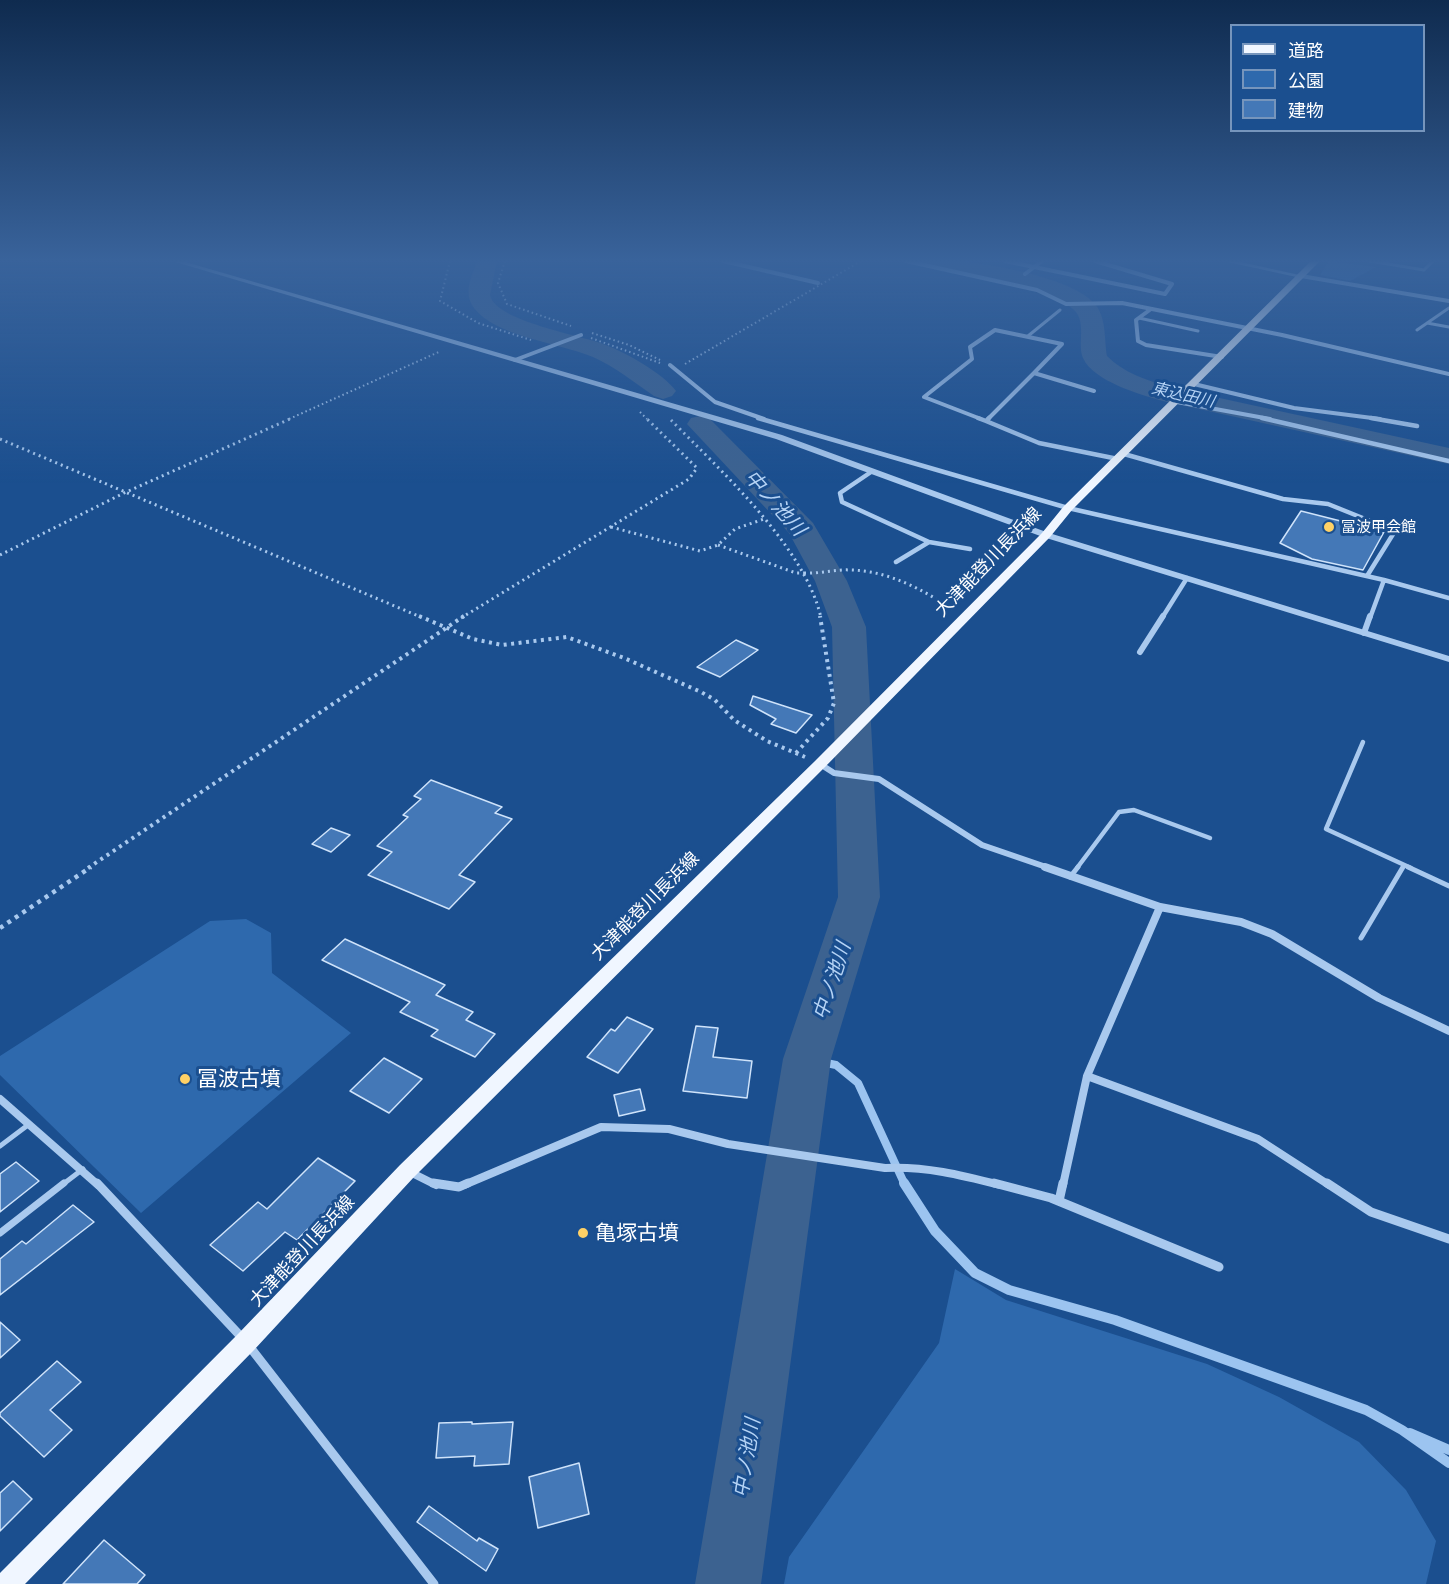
<!DOCTYPE html>
<meta charset="utf-8">
<style>
body{margin:0}
#map{position:relative;width:1449px;height:1584px;overflow:hidden;background:#1b4f8f;font-family:Lato,"Noto Sans JP",sans-serif}
canvas{display:block}
.legend{position:absolute;left:1230px;top:24px;width:195px;height:108px;box-sizing:border-box;background:#1b4f8f;border:2px solid #7695bc;margin:0;padding:8px 10px;list-style:none;font-size:18px;color:#fff}
.legend li{display:flex;align-items:center;gap:12px;height:30px}
.legend b{width:30px;border:2px solid #7695bc}
</style>
<div id="map">
<canvas width="1449" height="1584"></canvas>
<ul class="legend">
<li><b style="height:8px;background:#f0f6ff"></b>道路</li>
<li><b style="height:16px;background:#2e69ad"></b>公園</li>
<li><b style="height:16px;background:#4478b7"></b>建物</li>
</ul>
</div>
<script>
const g = document.querySelector('canvas').getContext('2d');
g.lineJoin = 'round';
function paint(path, color) { g.fillStyle = color; g.fill(path, 'evenodd'); }
function strokePath(path, color, width, dash) { g.strokeStyle = color; g.lineWidth = width; g.lineCap = dash ? 'butt' : 'round'; g.setLineDash(dash || []); g.stroke(path); }
function label(font, color, halo, rows, align = 'center') {
  g.font = font + ' Lato,"Noto Sans JP",sans-serif'; g.lineWidth = 6; g.setLineDash([]); g.textBaseline = 'middle'; g.strokeStyle = halo; g.fillStyle = color; for (const [text, x, y, turn = 0] of rows) {
    g.save(); g.translate(x, y); g.rotate((+turn || 0) * Math.PI / 180); g.textAlign = isNaN(turn) ? turn : align; if (halo) g.strokeText(text, 0, 0); g.fillText(text, 0, 0); g.restore();
  }
}
paint(new Path2D(`
 M1329 261 1376 267 1350 281 1320 275Z
 M246 919 271 933 272 973 351 1033 141 1213 0 1075V1056L210 921Z
 M955 1269 1006 1300 1207 1364 1279 1397 1359 1442 1406 1490 1436 1541 1426 1584H784L789 1557 939 1343Z`), '#2e69ad');
strokePath(new Path2D(`
 M723 261 818 283`), '#9cc4f0', 4);
strokePath(new Path2D(`
 M807 1059 836 1065 858 1083 905 1185`), '#9cc4f0', 8);
strokePath(new Path2D(`
 M904 1183 935 1231 975 1273 1009 1290 1115 1320 1366 1410 1402 1430 1449 1463
 M1410 1433 1449 1450`), '#9cc4f0', 10);
paint(new Path2D(`
 M477 261H497L490 295C496 322 582 335 606 345 626 353 663 373 676 391L672 396 663 399 654 396C634 382 615 367 593 357 560 343 491 336 472 305 464 291 472 275 477 261Z
 M923 261C938 261 954 260 969 262 1001 266 1072 279 1094 303 1107 317 1104 339 1107 356 1124 373 1146 380 1169 387L1449 448V464L1163 401C1141 395 1093 381 1083 358 1077 344 1087 322 1074 310 1046 282 965 275 926 265Z
 M700 416 709 418 813 523 847 581 866 627 880 897 831 1059 761 1584H695L783 1059 838 897 832 627 815 581 789 533 687 424 691 418Z`), '#3c6290');
const building = new Path2D(`
 M1301 511 1384 532 1363 570 1312 559 1280 543Z
 M736 640 758 650 720 677 697 667Z
 M753 696 812 715 796 733 771 724 776 719 750 705Z
 M431 780 502 807 495 813 512 819 459 875 475 882 449 909 368 875 392 852 377 846 408 817 403 815 421 799 414 796Z
 M331 828 350 835 331 852 312 844Z
 M345 939 445 985 436 995 473 1012 466 1020 495 1034 475 1057 431 1036 438 1030 400 1012 410 1002 322 960Z
 M627 1017 653 1029 618 1073 587 1057 611 1029 615 1031Z
 M696 1026 718 1028 713 1057 752 1061 747 1098 683 1091Z
 M384 1058 422 1079 389 1113 350 1091Z
 M640 1089 645 1110 619 1116 614 1095Z
 M318 1158 355 1181 297 1240 285 1232 243 1271 210 1245 258 1202 267 1209Z
 M16 1162 39 1181 0 1212V1174Z
 M73 1205 94 1222 0 1295V1259L22 1241 26 1244Z
 M0 1322 20 1340 0 1358Z
 M57 1361 81 1382 50 1410 72 1430 44 1457 0 1416V1413Z
 M472 1422V1424L513 1422 509 1464 474 1466 475 1456 436 1458 439 1423Z
 M579 1463 589 1514 538 1528 529 1477Z
 M13 1481 32 1499 0 1531V1493Z
 M429 1506 477 1541 479 1538 498 1549 486 1571 417 1522Z
 M104 1540 145 1575 137 1584H63Z`);
paint(building, '#4478b7');
strokePath(building, '#cfe3fa', 1.5);
strokePath(new Path2D(`
 M450 261 440 301 478 323 531 340
 M505 261 498 283 507 304 571 326
 M592 333 629 345 660 360
 M591 338 660 363
 M685 364 861 261
 M640 412 647 419
 M289 419 441 351`), '#a9c9ee', 2, [1.5, 3]);
strokePath(new Path2D(`
 M671 420C720 470 806 548 821 618
 M0 439 423 618
 M611 527 700 551 718 545 735 529 764 519
 M718 545 796 573H805
 M0 555 124 493 292 418
 M804 573C820 574 835 569 851 570 888 571 922 589 952 609
 M461 618 689 479 697 468 646 418`), '#a9c9ee', 3, [2, 4]);
strokePath(new Path2D(`
 M419 616 473 639 502 645 567 637 624 658 701 692 715 700 734 720 767 741 805 757
 M796 753 828 718 834 703 820 616
 M88 868 464 616`), '#a9c9ee', 4, [3, 4.5]);
strokePath(new Path2D(`
 M0 928 91 867`), '#a9c9ee', 4.5, [4, 5]);
strokePath(new Path2D(`
 M1370 261 1424 270 1433 261
 M1139 318 1198 331
 M1427 323 1449 327
 M1417 330 1449 308
 M1028 336 1060 310`), '#a9c9ee', 3);
strokePath(new Path2D(`
 M1363 742 1326 829 1411 868
 M1077 868 1119 812 1134 810 1210 838`), '#a9c9ee', 4.5);
strokePath(new Path2D(`
 M1408 867 1449 886
 M1070 877 1078 867
 M1361 938 1403 867
 M0 1146 28 1125
 M62 1185 83 1169`), '#a9c9ee', 5);
strokePath(new Path2D(`
 M0 1233 64 1183`), '#a9c9ee', 7);
strokePath(new Path2D(`
 M906 261 1037 290 1066 304 1122 303 1282 335 1449 374
 M1005 261 1165 294 1172 284 1095 261
 M1025 274 1042 261
 M1301 276 1449 301
 M1151 309 1136 320 1138 341 1146 345 1222 357
 M515 360 581 335
 M670 365 715 402 764 419
 M1194 384 1294 408 1380 419
 M1177 402 1270 419
 M981 419 924 397 972 359 970 347 995 330 1062 344 1034 373
 M988 419 1034 373 1094 391`), '#a9c9ee', 4);
strokePath(new Path2D(`
 M758 418 1068 508 1384 580 1449 598
 M978 418 986 421
 M989 418 986 421 1039 443 1118 459
 M1262 418 1449 461
 M1371 418 1417 426
 M1124 454 1283 499 1328 504 1395 531 1367 576
 M871 472 840 493 842 502 929 542 970 549
 M896 562 929 542
 M1162 618 1187 578
 M1370 618 1384 580`), '#a9c9ee', 4.5);
strokePath(new Path2D(`
 M1364 633 1370 616
 M1140 652 1163 616
 M820 764 834 773 879 779 982 845 1049 868`), '#a9c9ee', 6);
strokePath(new Path2D(`
 M1045 867 1160 907 1241 922 1272 934 1379 998 1449 1031
 M1087 1076 1160 907
 M0 1099 98 1185
 M410 1172 436 1185
 M464 1185 601 1127 669 1129 728 1144 885 1168C925 1166 961 1175 1000 1185
 M1063 1185 1087 1076 1258 1139 1329 1185`), '#a9c9ee', 8);
strokePath(new Path2D(`
 M97 1183 246 1342 434 1584
 M433 1183 459 1187 468 1183
 M994 1183 1051 1198 1219 1267
 M1327 1183 1371 1212 1449 1239
 M1059 1201 1063 1183`), '#a9c9ee', 9);
paint(new Path2D(`
 M172 261H182L782 435 1049 533 1449 656V662L1043 537 776 439Z
 M1223 261H1236L1304 276 1301 278Z`), '#a9c9ee');
paint(new Path2D(`
 M1311 261H1320L1072 510 1050 537 825 767 414 1177 254 1350 25 1584H0V1573L238 1334 400 1165 815 761 1042 533 1064 506Z`), '#f0f6ff');
const sky = g.createLinearGradient(0, 0, 0, 483);
sky.addColorStop(0, '#0f2b4f');
sky.addColorStop(0.54, '#39639b');
sky.addColorStop(1, '#39639b00');
g.fillStyle = sky;
g.fillRect(0, 0, 1449, 483);
for (const [x, y, r, color] of [
 [1329,527,6,"#ffd166"],
 [185,1079,6,"#ffd166"],
 [583,1233,6,"#ffd166"]
]) { const dot = new Path2D(); dot.arc(x, y, r, 0, 2 * Math.PI); g.fillStyle = color; g.fill(dot); strokePath(dot, '#1b4f8f', 2); }
label('15px', '#fff', '#1b4f8f', [
 ["冨波甲会館",1341,527]
], 'left');
label('italic 16px', '#b5d3f5', '#1b4f8f', [
 ["東込田川",1183,395,13]
]);
label('18px', '#fff', '#1b4f8f', [
 ["大津能登川長浜線",988,562,-46],
 ["大津能登川長浜線",645,906,-45],
 ["大津能登川長浜線",302,1251,-47]
]);
label('italic 20px', '#b5d3f5', '#1b4f8f', [
 ["中ノ池川",775,503,48],
 ["中ノ池川",832,981,-72],
 ["中ノ池川",747,1458,-81]
]);
label('21px', '#fff', '#1b4f8f', [
 ["冨波古墳",197,1079],
 ["亀塚古墳",595,1233]
], 'left');
</script>
